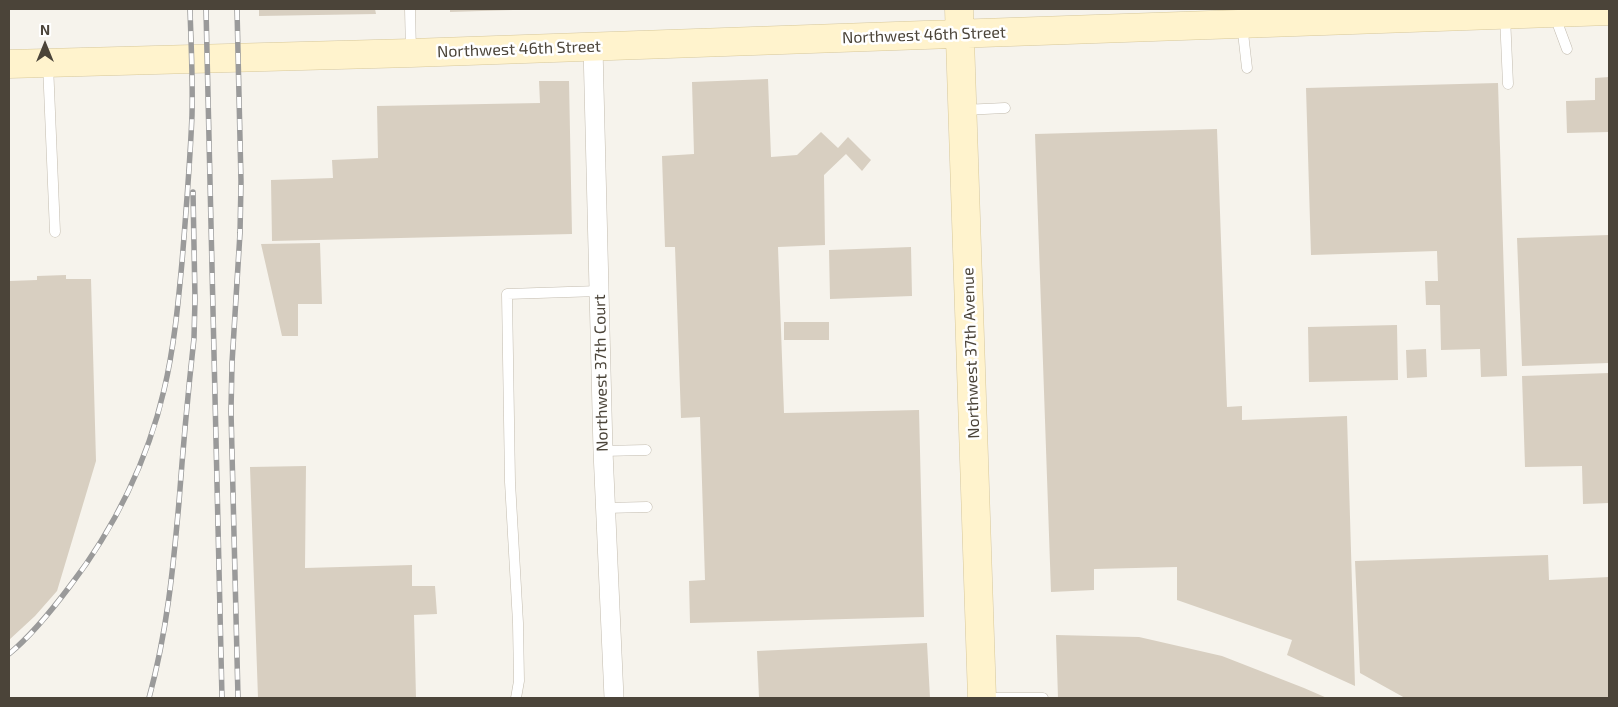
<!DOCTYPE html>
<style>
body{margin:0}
#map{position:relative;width:1618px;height:707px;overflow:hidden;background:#f6f3ec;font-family:"Exo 2",sans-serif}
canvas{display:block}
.frame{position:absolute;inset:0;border:10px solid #4b4439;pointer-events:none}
.north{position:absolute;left:20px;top:20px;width:50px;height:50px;-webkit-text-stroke:4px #fff;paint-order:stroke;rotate:0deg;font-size:14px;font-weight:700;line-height:20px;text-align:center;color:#4b4439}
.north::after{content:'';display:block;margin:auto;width:18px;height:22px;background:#4b4439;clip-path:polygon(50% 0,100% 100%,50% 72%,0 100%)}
</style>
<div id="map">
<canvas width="1618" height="707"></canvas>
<div class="frame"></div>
<div class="north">N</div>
</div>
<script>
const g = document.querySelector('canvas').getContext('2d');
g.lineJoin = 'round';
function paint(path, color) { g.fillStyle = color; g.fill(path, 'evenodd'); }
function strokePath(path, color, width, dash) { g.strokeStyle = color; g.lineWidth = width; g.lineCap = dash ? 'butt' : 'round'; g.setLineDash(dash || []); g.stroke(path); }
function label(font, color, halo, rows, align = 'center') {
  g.font = font + ' "Exo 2",sans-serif'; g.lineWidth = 5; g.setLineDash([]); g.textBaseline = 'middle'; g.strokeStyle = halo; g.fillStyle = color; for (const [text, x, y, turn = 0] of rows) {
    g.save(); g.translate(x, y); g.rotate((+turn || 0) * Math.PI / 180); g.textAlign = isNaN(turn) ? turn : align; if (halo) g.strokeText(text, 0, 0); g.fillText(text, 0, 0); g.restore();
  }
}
paint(new Path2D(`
 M259 9H375L376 14 259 16Z
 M450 9H513V10L450 12Z
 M1609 77V132L1567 133 1566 101 1595 100V78Z
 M768 79 771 157 797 155 821 132 838 148 848 137 871 160 862 171 846 154 824 175 825 245 778 247 784 413 919 410 924 617 690 623 689 581 705 580 700 417 681 418 675 247H665L662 156 694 154 692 82Z
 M539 81H569L572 234 272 241 271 180 333 178 332 160 378 158 377 106 540 103Z
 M1498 83 1507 376 1481 377 1480 349 1441 350 1440 305H1426L1425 281H1438L1437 251 1311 255 1306 88Z
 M1217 129 1227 407 1242 406V420L1347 416 1355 686 1287 655 1292 640 1177 600V567L1094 569V590L1051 592 1035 134Z
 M1609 235V363L1522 366 1517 238Z
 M320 243 322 304H298V336H282L261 244Z
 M911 247 912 296 830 299 829 250Z
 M66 275V279H91L96 461 57 591 35 616 9 640V281L37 280V276Z
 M784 322H829V340H784Z
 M1397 325 1398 380 1309 382 1308 327Z
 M1426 349 1427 377 1407 378 1406 350Z
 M1609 373V503L1583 504 1582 466 1525 467 1522 376Z
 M306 466 305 568 412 565V586H435L437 614 414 615 416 698H258L250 467Z
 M1548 555 1549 580 1609 577V698H1405L1360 673 1355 561Z
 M1056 635 1139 637 1222 656 1304 688 1327 698H1058Z
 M927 643 930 698H759L757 651Z`), '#d8cfc1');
const lane = new Path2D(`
 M410 9 411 52
 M1554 14 1567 49
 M1505 16 1508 84
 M1242 24 1247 68
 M48 64 55 232
 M963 110 1005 108
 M603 451 646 450
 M605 508 647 507
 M516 698 519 681 518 623 510 482 507 294 599 291
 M983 698H1043`);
const street = new Path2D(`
 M593 47 603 451 614 698`);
const secondary = new Path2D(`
 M959 9 982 698
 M9 64 411 53 1609 11`);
strokePath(lane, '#c2bbae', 11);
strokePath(street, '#c2bbae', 20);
strokePath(secondary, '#d6c79b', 29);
strokePath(lane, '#fff', 10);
strokePath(street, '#fff', 19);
strokePath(secondary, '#fff3cd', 28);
const rail = new Path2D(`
 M206 9 222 698
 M237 9 241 182 240 233 232 363 231 411 238 698
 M9 654C32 635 52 610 70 586 114 529 148 460 164 390 174 348 178 305 182 262 186 213 190 164 192 115 193 80 191 44 190 9
 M149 698C167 632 173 570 179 502 183 447 188 393 194 338L195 299 193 192`);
strokePath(rail, '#9a9a9a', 5.5);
strokePath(rail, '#fff', 4, [11]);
label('16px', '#4b4439', '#fff', [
 ["Northwest 46th Street",924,35,-2],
 ["Northwest 46th Street",519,49,-2],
 ["Northwest 37th Avenue",971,353,-92],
 ["Northwest 37th Court",601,373,-91]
]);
</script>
